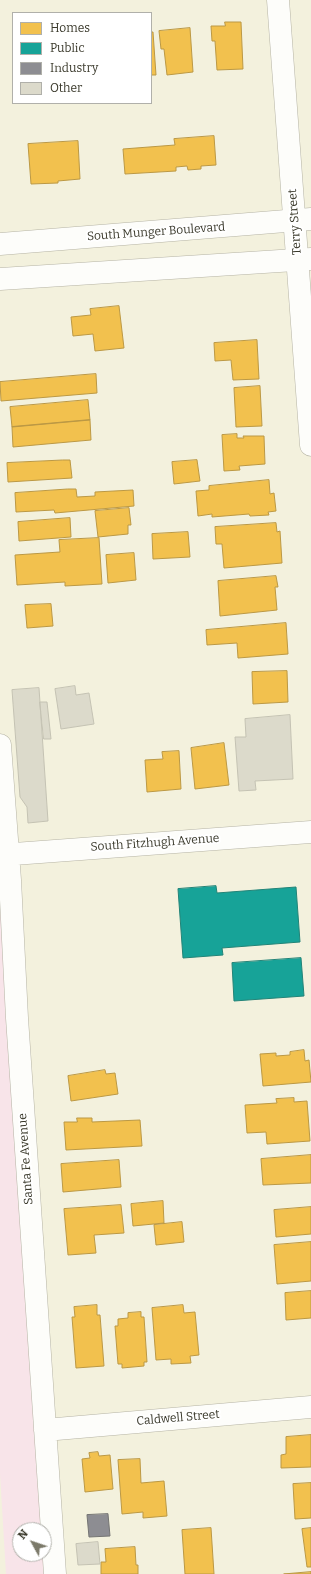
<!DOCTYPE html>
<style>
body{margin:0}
#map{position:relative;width:311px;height:1574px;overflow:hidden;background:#f3f1dd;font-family:Bitter,serif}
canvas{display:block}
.legend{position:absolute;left:12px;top:12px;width:140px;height:92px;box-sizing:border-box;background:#fff;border:1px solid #b0b0aa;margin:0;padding:5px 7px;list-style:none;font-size:12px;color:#3a392b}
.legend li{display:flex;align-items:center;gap:8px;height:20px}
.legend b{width:20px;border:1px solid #b0b0aa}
.north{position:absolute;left:12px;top:1522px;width:40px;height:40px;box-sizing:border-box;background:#fff;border:1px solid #b0b0aa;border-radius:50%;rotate:310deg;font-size:11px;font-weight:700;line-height:16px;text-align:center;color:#3a392b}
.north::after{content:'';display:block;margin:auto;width:14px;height:18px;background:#7b7969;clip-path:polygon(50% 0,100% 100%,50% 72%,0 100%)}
</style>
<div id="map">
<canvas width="311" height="1574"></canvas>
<ul class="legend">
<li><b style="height:11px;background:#f2c14e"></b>Homes</li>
<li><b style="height:11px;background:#17a398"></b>Public</li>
<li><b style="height:11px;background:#8d8d92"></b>Industry</li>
<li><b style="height:11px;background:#dcdacb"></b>Other</li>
</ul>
<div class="north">N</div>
</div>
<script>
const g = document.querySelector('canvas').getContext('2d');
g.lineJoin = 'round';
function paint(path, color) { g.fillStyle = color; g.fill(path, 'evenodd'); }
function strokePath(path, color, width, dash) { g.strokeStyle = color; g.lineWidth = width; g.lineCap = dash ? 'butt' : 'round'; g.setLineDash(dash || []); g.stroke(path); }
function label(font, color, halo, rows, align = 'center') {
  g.font = font + ' Bitter,serif'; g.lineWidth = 4; g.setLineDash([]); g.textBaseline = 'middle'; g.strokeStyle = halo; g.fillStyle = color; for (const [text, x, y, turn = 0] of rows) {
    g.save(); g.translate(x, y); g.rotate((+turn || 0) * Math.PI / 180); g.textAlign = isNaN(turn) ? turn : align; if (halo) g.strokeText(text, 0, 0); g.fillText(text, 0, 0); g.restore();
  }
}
paint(new Path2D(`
 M0 891 44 1530H20V1554H44L47 1574H6L0 1474Z`), '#f8e4e9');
const homes = new Path2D(`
 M225 22H241L243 69 217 70 215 41H212L211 26H225Z
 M190 28 193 72 167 75 164 49H161L159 31Z
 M151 32H153L156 75H151Z
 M214 136 216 165 201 166V169L188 170 187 166 176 167V171L125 174 123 149 175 145 174 139Z
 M78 141 80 179 58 181V183L31 184 28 144Z
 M119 306 124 348 95 351 93 334 73 336 71 317 91 315 90 309Z
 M257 340 259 379 233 380 231 360 215 361 214 343Z
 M96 374 97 393 1 401 0 382Z
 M260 386 262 426 236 427 234 388Z
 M88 400 90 420 12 427 10 407Z
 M90 420 91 440 13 447 12 427Z
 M237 434V438H244L243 436H264L265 464 239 466 240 470 224 471 222 435Z
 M63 460H70L72 478 8 482 7 463Z
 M197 460 200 481 174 484 172 462Z
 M269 480 270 494 274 493 276 511 268 512 269 515 250 516 249 514 212 517V514L198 516 196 491 209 490V486Z
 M68 489H76L77 497 95 496V492L133 490 134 506 55 513 54 510 16 512 15 493Z
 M129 508 131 525H128V534L98 537 95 511Z
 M70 518 71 537 19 541 18 522Z
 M276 523 277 532 280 531 282 563 224 568 222 544H216L215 527Z
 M188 532 190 557 153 559 152 534Z
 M99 538 102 584 65 586V582L17 585 15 555 60 552 59 540Z
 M134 553 136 580 108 583 106 555Z
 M276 576 278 587H275L277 610 220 616 218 581Z
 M51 604 53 626 27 628 25 605Z
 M286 623 288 654 238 658 237 643 207 645 206 630Z
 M287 671 288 702 253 704 252 672Z
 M224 743 229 785 195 789 191 748Z
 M179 751 181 789 147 792 145 760 163 759 162 752Z
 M304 1050 305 1061 309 1060 311 1082 263 1086 260 1054 276 1053V1056L290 1055V1052Z
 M105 1070 106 1074 115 1073 118 1094 71 1101 68 1076Z
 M294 1098V1102L307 1101 310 1141 267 1144 266 1132 247 1133 245 1105 277 1103 276 1099Z
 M77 1118H92V1122L140 1120 142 1146 66 1150 64 1122H77Z
 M311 1155V1183L263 1185 261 1159Z
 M119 1160 121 1187 63 1192 61 1164Z
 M163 1201 164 1223 133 1226 131 1204Z
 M121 1205 124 1233 94 1235 96 1253 68 1255 64 1209Z
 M311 1207V1234L276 1237 274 1210Z
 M182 1222 184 1242 156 1245 154 1225Z
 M311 1242V1281L277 1284 274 1245Z
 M311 1291V1318L286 1320 285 1293Z
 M97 1305V1315H100L104 1366 76 1368 72 1317H75L74 1307Z
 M183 1305 184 1313 195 1312 199 1355 190 1356 191 1363 171 1364V1359L156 1360 152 1308Z
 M141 1312V1317H144L147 1362H144V1366L122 1368V1364H118L115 1326H118V1319L128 1318V1313Z
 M311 1435V1467L281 1468V1455L286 1454V1437Z
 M98 1452 99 1456 110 1455 113 1489 85 1492 82 1459 90 1458 89 1453Z
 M140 1459 141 1483 164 1481 167 1516 143 1518V1512L122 1514 118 1460Z
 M311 1483V1518L295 1519 293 1484Z
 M211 1528 214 1574H185L182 1530Z
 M311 1528V1567H307L302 1529Z
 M135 1547 136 1565H138V1574H101V1562H106L105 1549Z
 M311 1572V1574H284Z`);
paint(homes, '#f2c14e');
strokePath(homes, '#bb9844', 1);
const public = new Path2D(`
 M216 886 217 893 296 887 300 942 222 948 223 955 183 958 178 889Z
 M301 958 304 996 234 1001 232 963Z`);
paint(public, '#17a398');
strokePath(public, '#228377', 1);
const industry = new Path2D(`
 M108 1514 110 1536 89 1537 87 1515Z`);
paint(industry, '#8d8d92');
strokePath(industry, '#747473', 1);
const building = new Path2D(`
 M75 686 76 695 89 693 94 724 61 729 55 689Z
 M39 688 48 821 28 823 27 807 20 797 12 690Z
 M40 702H47L51 739H44Z
 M290 715 293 779 255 781 256 790 239 791 235 737H246L245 719Z
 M98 1542 100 1564 78 1565 76 1544Z`);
paint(building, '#dcdacb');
strokePath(building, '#c4c2b3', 1);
const minor = new Path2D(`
 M278 0 311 445
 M0 745 10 880 17 1018 55 1574
 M0 855 311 832
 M45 1430 311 1407`);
const major = new Path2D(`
 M0 244 311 219
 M0 279 311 259`);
strokePath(minor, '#b5b3a4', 23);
strokePath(major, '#b5b3a4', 23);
strokePath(minor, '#fdfdfa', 22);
strokePath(major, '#fdfdfa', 22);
label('12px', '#3a392b', '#fff', [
 ["Terry Street",295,222,-94],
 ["South Munger Boulevard",156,232,-4],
 ["South Fitzhugh Avenue",155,843,-4],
 ["Santa Fe Avenue",26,1159,-94],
 ["Caldwell Street",178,1418,-5]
]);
</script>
